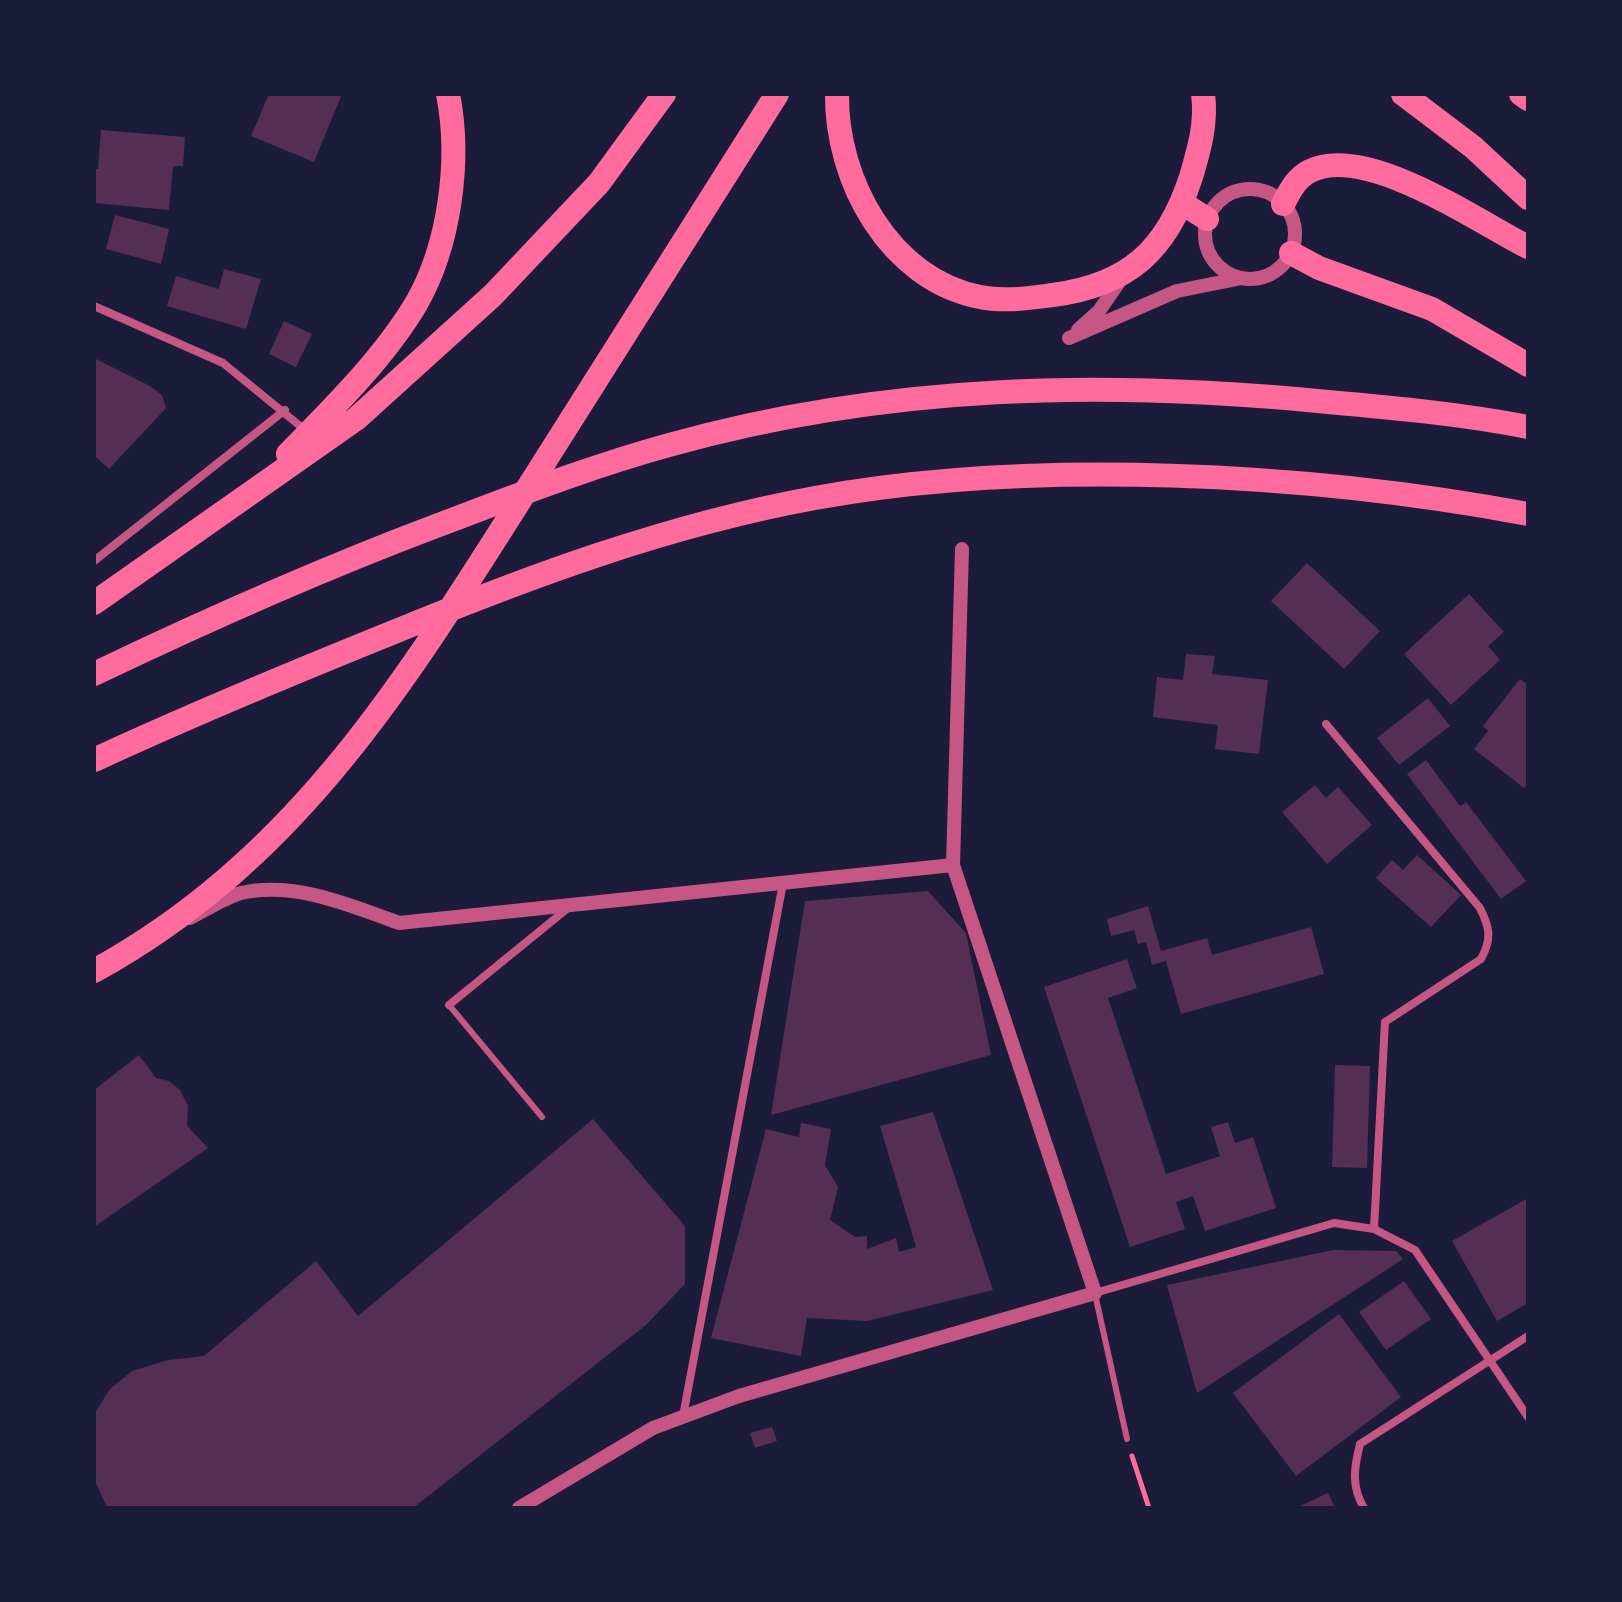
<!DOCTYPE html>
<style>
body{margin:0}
#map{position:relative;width:1622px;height:1602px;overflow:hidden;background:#1b1b3a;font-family:"Fira Sans Condensed",sans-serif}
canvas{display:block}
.frame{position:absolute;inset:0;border:96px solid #1b1b3a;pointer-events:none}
</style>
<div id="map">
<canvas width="1622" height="1602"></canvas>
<div class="frame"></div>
</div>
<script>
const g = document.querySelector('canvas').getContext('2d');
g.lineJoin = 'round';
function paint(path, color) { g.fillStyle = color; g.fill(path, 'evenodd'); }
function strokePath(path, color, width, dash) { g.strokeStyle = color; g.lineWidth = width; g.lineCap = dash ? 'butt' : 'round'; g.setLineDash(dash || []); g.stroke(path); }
paint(new Path2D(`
 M269 94H342L314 162 251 136Z
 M101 130 185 137 183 166H173L169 210 94 203V169H98Z
 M115 215 169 229 161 264 106 249Z
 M224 269 261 279 246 329 167 306 176 276 219 289Z
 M284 321 312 334 296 367 269 354Z
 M94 358 150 386 162 395 166 408 109 469 94 455Z
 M1307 563 1380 631 1344 669 1271 601Z
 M1469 594 1504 632 1488 646 1500 660 1451 705 1404 654Z
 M1186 654 1215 656 1212 674 1268 680 1259 754 1215 749 1218 725 1153 717 1157 677 1183 680Z
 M1520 679 1528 685V783L1524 788 1474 749 1488 731 1483 726Z
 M1428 698 1450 726 1399 765 1377 738Z
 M1426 760 1460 806 1466 802 1526 881 1501 899 1407 774Z
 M1315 785 1326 798 1338 787 1372 825 1327 864 1282 812Z
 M1417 855 1461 895 1431 927 1376 878 1392 860 1403 870Z
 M928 891 966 933 991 1055 771 1115 805 901Z
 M1148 906 1161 951 1207 938 1212 955 1311 927 1324 974 1181 1014 1166 961 1152 965 1146 942 1138 944 1134 930 1111 936 1107 919Z
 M1127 959 1137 988 1108 998 1166 1174 1220 1156 1211 1127 1228 1122 1235 1143 1253 1137 1276 1208 1205 1231 1193 1196 1176 1202 1185 1229 1130 1247 1044 987Z
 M139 1055 156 1078 169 1081 180 1090 188 1106 187 1126 208 1148 94 1227V1090Z
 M1335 1065 1370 1066 1367 1168 1332 1167Z
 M933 1112 993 1290 867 1321 807 1318 801 1356 711 1338 766 1129 799 1137 801 1123 831 1129 825 1165 838 1187 830 1220 855 1237 867 1236V1249L896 1238 899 1252 916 1247 880 1126Z
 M593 1119 685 1226V1284L646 1325 413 1508H109L106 1505 94 1479V1414L110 1389 132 1371 168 1360 204 1356 316 1261 358 1316Z
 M1528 1198V1303L1497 1321 1452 1241Z
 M1333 1250 1396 1251 1403 1259 1197 1393 1167 1285Z
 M1404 1281 1431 1319 1386 1350 1359 1312Z
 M1339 1314 1401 1397 1296 1476 1233 1393Z
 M772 1427 777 1441 755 1448 750 1433Z
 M1328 1493 1335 1508H1296Z`), '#542f53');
strokePath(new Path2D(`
 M1132 1456 1149 1508`), '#ff6b9d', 5);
strokePath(new Path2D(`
 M449 1005 542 1117
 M1095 1294 1127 1439`), '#c65784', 6);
strokePath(new Path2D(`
 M94 306 223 363 305 430
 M94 561 285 410
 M1326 724 1480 908C1490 928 1492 939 1481 959L1385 1022 1374 1229
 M449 1005 568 908
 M1095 1293 1334 1223 1374 1229 1415 1250 1528 1417
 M683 1416 783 883
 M1364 1508C1351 1486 1354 1468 1360 1444L1528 1336`), '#c65784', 8);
strokePath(new Path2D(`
 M1205 234a45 45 0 1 1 90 0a45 45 0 1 1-90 0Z
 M1078 330 1099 311 1121 279
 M1069 338 1177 291 1237 279
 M190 918C206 910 224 898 241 893 294 881 350 905 399 923L953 865
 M519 1508 653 1428 739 1396 1095 1293 953 865 962 549`), '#c65784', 14);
strokePath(new Path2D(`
 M837 94C836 180 889 279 980 297 1004 302 1029 298 1053 295 1129 285 1167 250 1191 177 1199 150 1207 123 1203 94
 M1403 94 1473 147 1528 198
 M1521 94 1528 99
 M1182 203 1207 219
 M1283 204C1290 191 1296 178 1310 171 1366 143 1478 222 1528 247
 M1291 253 1319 268 1432 309 1528 365
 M288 454C333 408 383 359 416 304 450 245 461 160 448 94
 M94 603 356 419 493 295 599 183 664 94
 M94 674C207 620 319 570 436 526 513 497 589 467 669 445 888 384 1103 380 1328 402 1395 408 1462 414 1528 427
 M94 760C191 715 290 674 389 634 528 577 667 525 815 498 1034 458 1309 473 1528 514
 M94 971C306 854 412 669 538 472 618 346 698 220 777 94`), '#ff6b9d', 24);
</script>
